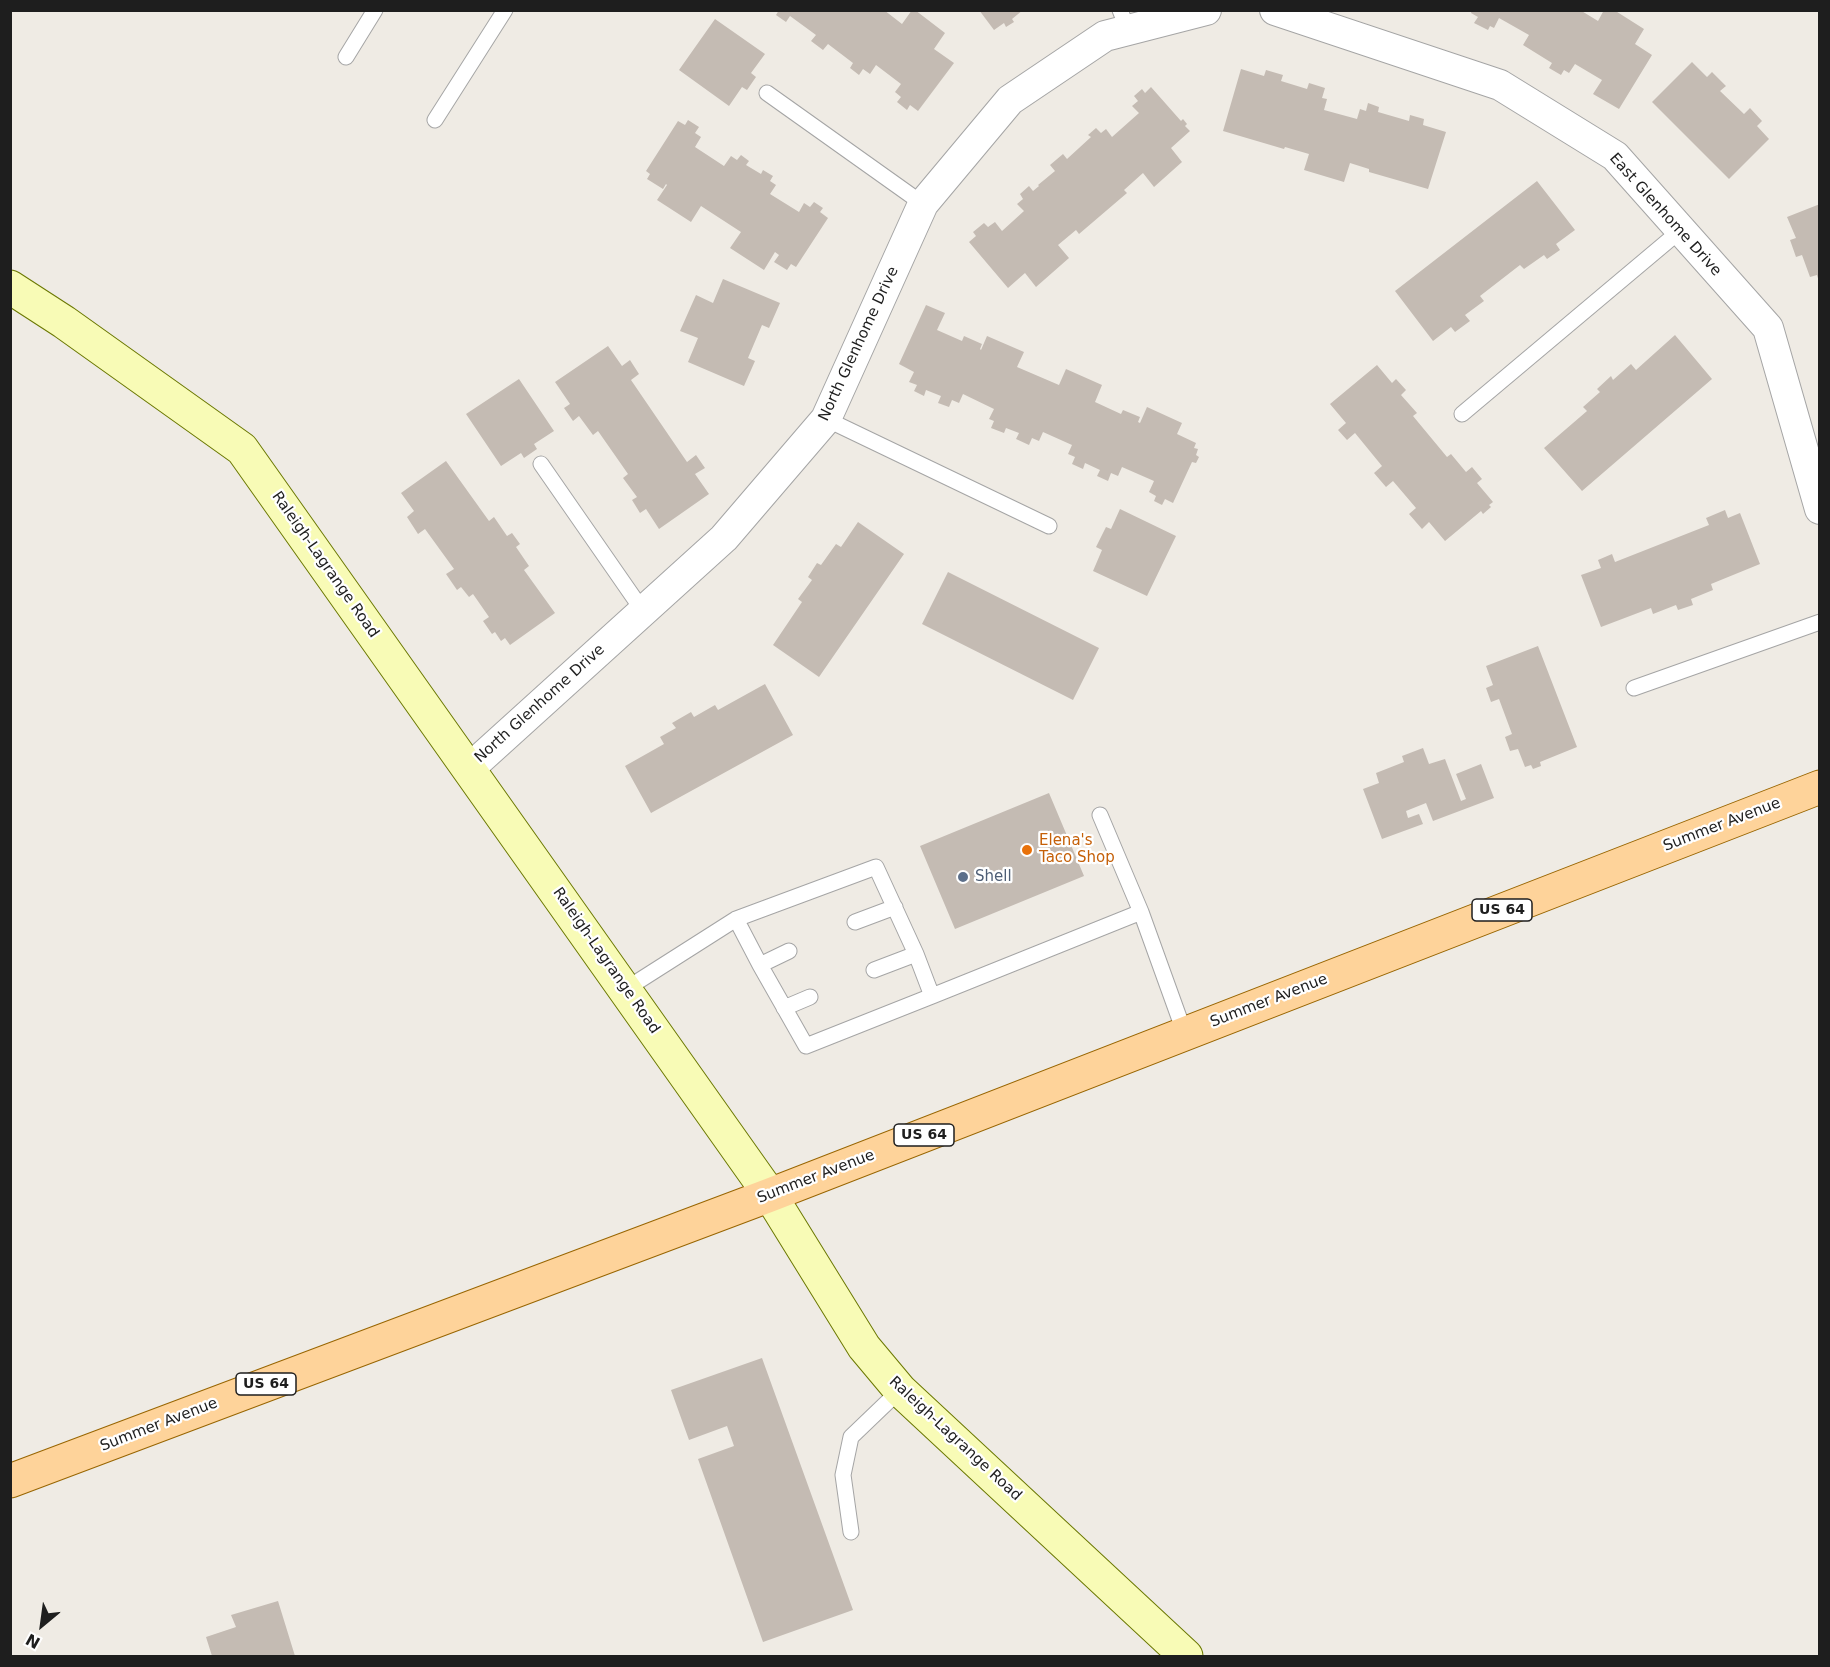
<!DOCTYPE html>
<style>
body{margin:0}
#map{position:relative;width:1830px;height:1667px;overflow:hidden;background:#efebe4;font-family:"DejaVu Sans",sans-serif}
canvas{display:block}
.frame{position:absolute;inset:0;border:12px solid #1e1e1e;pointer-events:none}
.north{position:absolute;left:12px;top:1595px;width:60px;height:60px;-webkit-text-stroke:4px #fff;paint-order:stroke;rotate:209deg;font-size:16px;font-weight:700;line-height:24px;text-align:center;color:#1e1e1e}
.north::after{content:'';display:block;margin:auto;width:21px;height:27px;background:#1e1e1e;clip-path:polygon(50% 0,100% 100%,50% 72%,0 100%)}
</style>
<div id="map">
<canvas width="1830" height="1667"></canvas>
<div class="frame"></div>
<div class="north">N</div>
</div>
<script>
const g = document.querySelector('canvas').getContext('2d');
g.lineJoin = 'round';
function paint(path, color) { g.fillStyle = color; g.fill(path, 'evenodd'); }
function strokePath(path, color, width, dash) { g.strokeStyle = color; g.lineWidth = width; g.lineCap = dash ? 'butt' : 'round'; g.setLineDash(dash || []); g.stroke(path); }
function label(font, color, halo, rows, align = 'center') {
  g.font = font + ' "DejaVu Sans",sans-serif'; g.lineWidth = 4.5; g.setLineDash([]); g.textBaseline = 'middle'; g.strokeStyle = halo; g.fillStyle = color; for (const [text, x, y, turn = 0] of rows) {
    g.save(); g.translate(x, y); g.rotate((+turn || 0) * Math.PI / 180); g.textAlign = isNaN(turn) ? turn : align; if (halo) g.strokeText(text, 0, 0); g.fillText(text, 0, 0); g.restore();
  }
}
paint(new Path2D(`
 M779 10H884L902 24 912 10H915L945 33 934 49 954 63 918 111 910 105 907 110 897 102 901 97 895 92 901 84 876 65 870 74 863 69 859 75 850 68 853 63 828 44 823 50 811 41 816 35 790 16 786 22 776 15Z
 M979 10H1023L1012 19 1014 22 1006 27 1004 23 994 30Z
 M1472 10H1580L1598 21 1604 10H1614L1644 29 1635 44 1652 55 1619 109 1593 94 1602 80 1575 64 1569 73 1564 70 1561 75 1549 68 1552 63 1523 45 1529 35 1499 18 1494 28 1490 26 1488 30 1474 23 1478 17 1471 13Z
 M715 19 765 54 751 73 756 77 747 90 742 87 729 106 679 70Z
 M1692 62 1707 77 1712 72 1726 86 1720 91 1744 114 1750 108 1762 121 1757 126 1769 139 1729 179 1652 102Z
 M1241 69 1264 76 1266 70 1283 75 1281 81 1307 89 1309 83 1325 88 1322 98 1327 99 1324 110 1357 119 1360 109 1366 111 1368 103 1379 107 1378 112 1409 121 1410 115 1424 119 1423 125 1446 132 1428 189 1369 172V169L1350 163 1344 182 1304 170 1309 154 1285 147 1284 149 1223 131Z
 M1151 87 1181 121 1183 119 1187 124 1185 126 1190 131 1171 148 1182 162 1154 187 1143 173 1124 190 1127 193 1079 234 1076 230 1058 245 1069 258 1036 287 1025 273 1008 288 969 242 976 236 973 232 984 223 988 227 995 222 1002 231 1024 211 1017 204 1023 199 1020 194 1029 186 1033 191 1039 186 1038 185 1055 171 1050 165 1063 154 1067 159 1091 137 1088 135 1096 128 1101 133 1106 129 1112 137 1139 113 1132 106 1138 101 1134 96 1142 89 1145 93Z
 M688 120 699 127 695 133 701 137 695 147 724 166 731 156 737 160 741 155 749 161 746 165 761 174 763 170 773 176 770 181 776 185 770 194 799 212 804 203 810 207 814 202 823 208 820 212 828 218 796 267 791 264 787 270 774 262 779 255 775 252 764 270 730 248 741 232 701 206 691 222 657 200 667 185 666 184 663 189 647 179 650 174 646 171 678 121 685 125Z
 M1537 181 1575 230 1556 244 1560 250 1547 259 1544 255 1524 269 1520 265 1480 296 1484 301 1465 315 1470 321 1455 332 1451 327 1433 341 1395 291Z
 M1820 204V282H1819L1817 275 1810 277 1802 255 1796 257 1790 240 1796 238 1787 217Z
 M723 279 780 303 769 328 762 325 748 358 755 361 744 386 688 362 698 338 680 331 696 295 713 303Z
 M926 305 945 313 937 330 962 341 964 336 982 344 980 349 981 350 987 336 1024 352 1017 367 1059 385 1066 369 1102 385 1095 402 1121 414 1123 410 1140 417 1138 422 1140 423 1147 407 1182 423 1177 434 1196 443 1194 448 1198 449 1196 455 1199 457 1196 463 1192 462 1173 503 1165 499 1162 505 1154 501 1156 496 1149 492 1154 481 1122 467 1118 476 1111 473 1108 481 1097 476 1100 470 1085 463 1083 469 1072 464 1075 457 1068 454 1072 445 1043 432 1039 441 1032 438 1029 445 1016 439 1019 433 1006 428 1004 433 991 428 994 421 989 419 994 409 963 394 959 403 952 400 949 407 938 403 941 396 926 390 924 396 914 391 917 385 909 382 914 372 899 364Z
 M1675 335 1712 379 1582 491 1544 448 1587 411 1583 407 1600 392 1597 389 1611 376 1613 380 1631 364 1636 370Z
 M608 346 622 366 630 360 639 374 631 380 687 462 696 455 705 468 695 474 709 494 659 529 646 509 640 513 632 500 637 497 623 478 628 474 598 431 593 435 579 416 573 421 564 408 570 404 555 382Z
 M1377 365 1392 383 1396 379 1406 390 1401 395 1417 413 1413 416 1447 457 1451 454 1466 472 1472 467 1482 479 1477 483 1493 502 1489 505 1491 507 1483 514 1481 511 1445 541 1429 522 1422 529 1409 514 1416 508 1393 481 1386 487 1374 473 1382 466 1355 433 1347 440 1338 430 1346 423 1330 404Z
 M519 379 554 431 534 444 537 449 524 458 521 453 501 466 466 414Z
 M446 461 489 521 494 517 507 536 512 533 520 544 516 547 529 566 524 570 555 613 510 645 505 638 501 641 495 632 492 634 483 621 489 617 473 594 469 597 461 587 457 590 446 574 454 569 425 529 418 534 407 517 414 511 401 493Z
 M1120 509 1176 536 1147 596 1093 571 1102 550 1096 547 1106 527 1111 529Z
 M1725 510 1728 518 1740 513 1760 564 1711 584 1713 590 1691 599 1693 605 1678 610 1676 605 1653 614 1651 608 1601 627 1581 575 1601 568 1598 560 1612 554 1615 562 1709 525 1706 518Z
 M858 522 904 554 819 677 773 645 802 602 798 599 812 580 808 577 817 563 821 565 836 544 841 547Z
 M948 572 1099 648 1073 700 922 624Z
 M1538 646 1577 747 1540 762 1541 766 1533 769 1531 765 1525 767 1518 749 1510 751 1505 737 1512 734 1499 699 1491 702 1486 688 1493 685 1486 666Z
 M765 684 793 735 651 813 625 766 664 744 660 737 676 728 672 723 691 712 694 717 715 705 718 710Z
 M1423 748 1429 764 1445 759 1461 801 1466 799 1456 774 1481 764 1494 798 1433 821 1426 803 1406 811 1408 818 1419 814 1423 824 1382 839 1363 789 1379 783 1376 773 1404 762 1402 756Z
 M1049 793 1084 876 955 929 920 846Z
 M762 1358 853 1610 763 1642 698 1459 734 1446 727 1426 689 1440 671 1390Z
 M278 1601 295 1656H212L206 1637 236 1627 231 1615Z`), '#c4bbb3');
const service = new Path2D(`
 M1120 10 1128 30
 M346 57 375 10
 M767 93 923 204
 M435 120 505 10
 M1462 414 1681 230
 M826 419 1049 526
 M541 464 643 611
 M1634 688 1820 622
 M1100 815 1141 912
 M736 919 760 965 806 1046 932 996
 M855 922 895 907
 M760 965 789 951
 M874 970 916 954
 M626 989 736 919 876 867 916 954 932 996 1141 912 1185 1034
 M784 1008 810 997
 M851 1532 843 1475 851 1437 900 1390`);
const minor = new Path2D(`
 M1275 10 1500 85 1615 156 1768 328 1820 509
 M470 768 724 538 826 419 923 204 1010 100 1105 36 1206 10`);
const secondary = new Path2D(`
 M10 287 64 322 242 449 770 1195 864 1347 900 1390 1186 1656`);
const primary = new Path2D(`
 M10 1481 770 1195 1820 787`);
strokePath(service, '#a5a5a5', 17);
strokePath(minor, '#a5a5a5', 32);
strokePath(secondary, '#6b7802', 35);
strokePath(primary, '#986500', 35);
strokePath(service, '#fff', 15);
strokePath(minor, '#fff', 30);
strokePath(secondary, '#f8fbb6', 33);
strokePath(primary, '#fed39a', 33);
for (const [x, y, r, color] of [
 [1027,850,6,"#e8710a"],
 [963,877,6,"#5c6f8a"]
]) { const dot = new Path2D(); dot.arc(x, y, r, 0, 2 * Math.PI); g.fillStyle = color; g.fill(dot); strokePath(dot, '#fff', 2); }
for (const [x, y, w] of [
 [1502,910,60],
 [924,1135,60],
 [266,1384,60]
]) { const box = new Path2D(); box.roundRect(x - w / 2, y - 11, w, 22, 4.5); g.fillStyle = '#fff'; g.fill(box); strokePath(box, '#1e1e1e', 1.5); }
label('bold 14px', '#1e1e1e', null, [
 ["US 64",1502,910],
 ["US 64",924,1135],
 ["US 64",266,1384]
]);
label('15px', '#1e1e1e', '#fff', [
 ["East Glenhome Drive",1665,215,48],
 ["North Glenhome Drive",859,344,-65],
 ["Raleigh-Lagrange Road",325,565,55],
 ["North Glenhome Drive",540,704,-42],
 ["Summer Avenue",1722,825,-21],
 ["Raleigh-Lagrange Road",606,961,55],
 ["Summer Avenue",1269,1001,-21],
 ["Summer Avenue",816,1177,-21],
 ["Summer Avenue",159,1425,-21],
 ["Raleigh-Lagrange Road",955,1439,43]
]);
label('15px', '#c56008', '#fff', [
 ["Elena's",1039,841],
 ["Taco Shop",1039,858]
], 'left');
label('15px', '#4e5e75', '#fff', [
 ["Shell",975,877]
], 'left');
</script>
